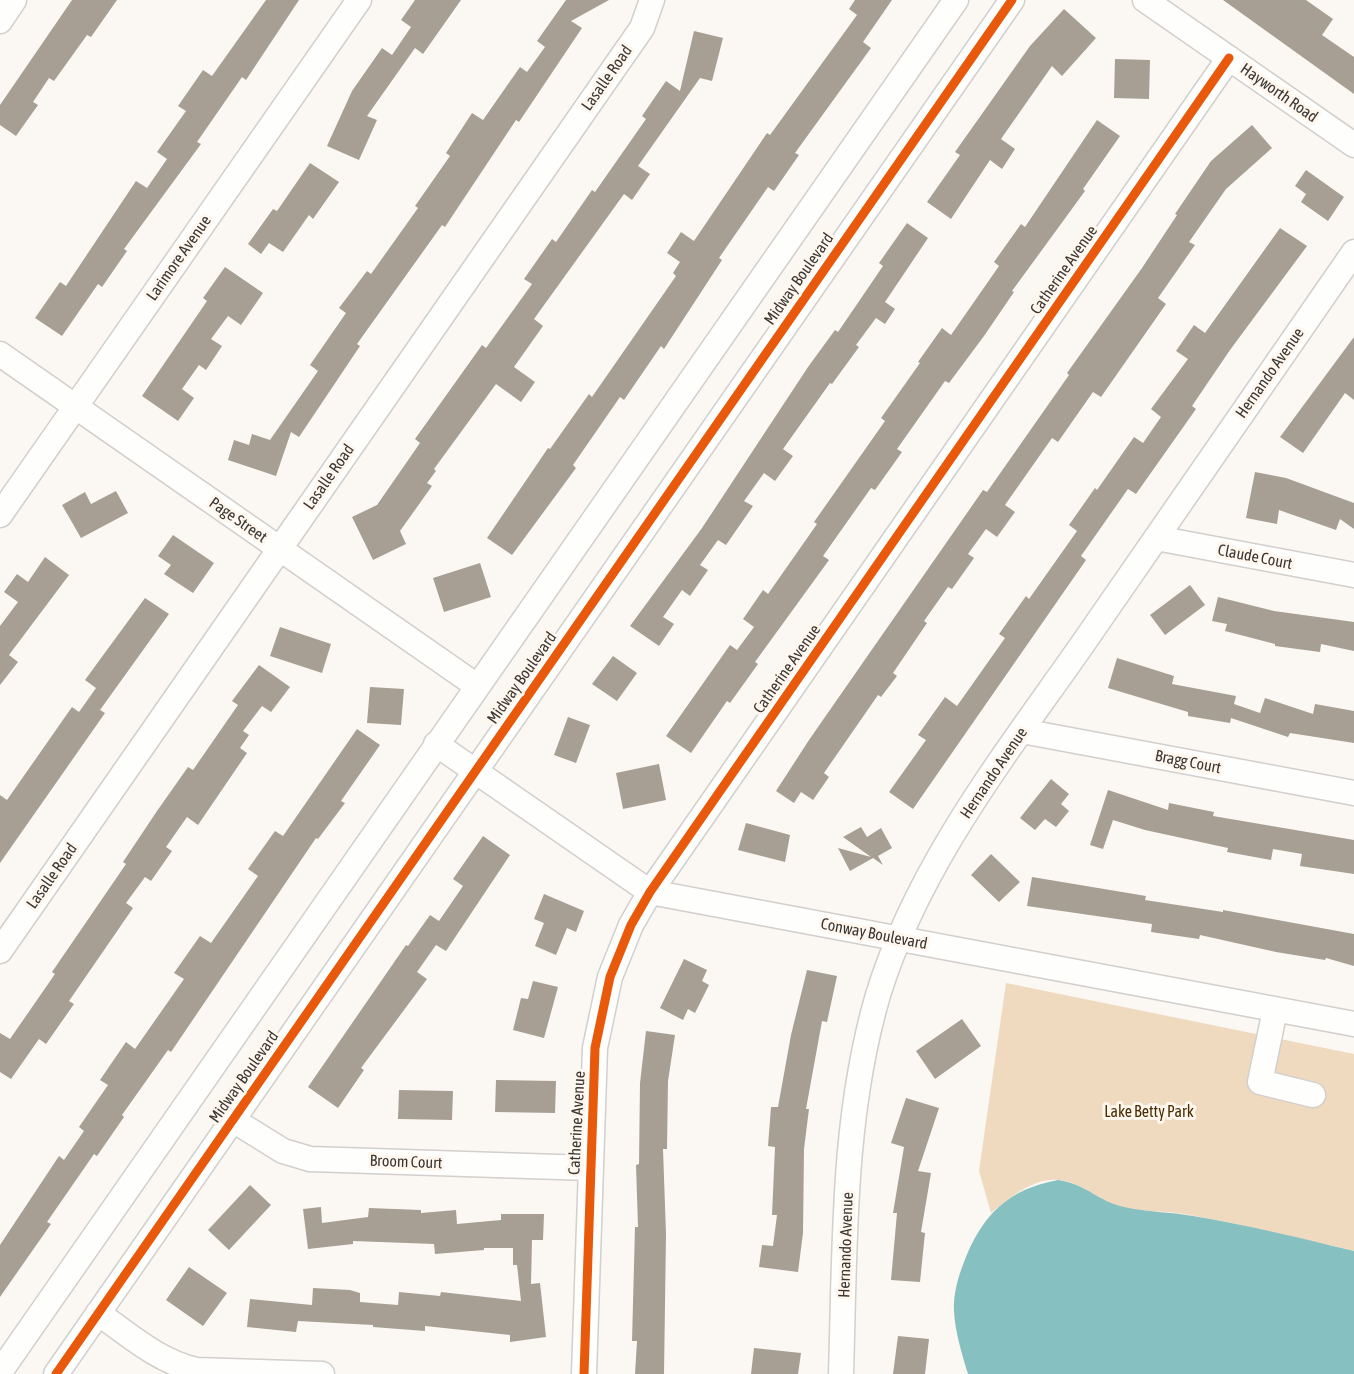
<!DOCTYPE html>
<style>
body{margin:0}
canvas{display:block;background:#fbf7f2}
</style>
<canvas width="1354" height="1374"></canvas>
<script>
const g = document.querySelector('canvas').getContext('2d');
g.lineJoin = 'round';
function paint(path, color) { g.fillStyle = color; g.fill(path, 'evenodd'); }
function strokePath(path, color, width, dash) { g.strokeStyle = color; g.lineWidth = width; g.lineCap = dash ? 'butt' : 'round'; g.setLineDash(dash || []); g.stroke(path); }
function label(font, color, halo, rows, align = 'center') {
  g.font = font + ' "Asap Condensed",sans-serif'; g.lineWidth = 6; g.setLineDash([]); g.textBaseline = 'middle'; g.strokeStyle = halo; g.fillStyle = color; for (const [text, x, y, turn = 0] of rows) {
    g.save(); g.translate(x, y); g.rotate((+turn || 0) * Math.PI / 180); g.textAlign = isNaN(turn) ? turn : align; if (halo) g.strokeText(text, 0, 0); g.fillText(text, 0, 0); g.restore();
  }
}
paint(new Path2D(`
 M1006 983 1354 1054V1251C1298 1238 1242 1224 1184 1214 1165 1211 1145 1212 1125 1208 1101 1203 1085 1183 1059 1180 1034 1177 1009 1198 991 1213L979 1171Z`), '#efdac0');
paint(new Path2D(`
 M1058 1180C1089 1185 1097 1201 1124 1207 1147 1212 1170 1212 1193 1216 1247 1225 1300 1238 1354 1251V1374H968C962 1354 955 1332 954 1311 953 1295 958 1277 964 1262 982 1215 1008 1189 1058 1180Z`), '#87c0c0');
paint(new Path2D(`
 M72 0H117L91 37 87 35 54 81 49 78 33 102 38 105 16 136 0 125V105Z
 M266 0H299L246 80 242 77 197 142 201 144 124 249 127 251 102 287 98 284 62 336 35 318 60 282 66 286 136 181 147 188 167 159 157 152 186 111 178 106 203 70 212 76Z
 M415 0H461L423 54 415 48 367 116 377 120 359 160 327 146 352 91 382 48 392 55 411 27 401 20Z
 M566 0H609L571 21 582 28 519 122 516 120 445 227 442 225 357 344 360 346 299 437 291 432 276 476 228 460 234 440 249 445 252 434 270 440 318 371 310 365 346 313 339 308 367 271 371 274 418 208 415 206 450 156 446 153 472 113 483 120 520 67 527 72 545 47 537 41Z
 M855 0H892L863 42 871 48 795 153 799 155 774 191 768 187 719 258 722 260 664 349 661 346 624 400 620 397 573 465 576 468 512 555 487 538 548 448 550 449 589 394 592 397 676 276 673 273 680 262 667 253 681 232 694 241 767 133 770 135 857 15 849 9Z
 M1223 0H1306L1333 19 1322 35 1354 57V94Z
 M1064 9 1096 38 1062 76 1052 66 1001 139 1015 149 1002 169 990 160 951 219 927 202 960 155 955 152 1030 46Z
 M694 31 723 38 712 81 700 78 638 166 650 174 632 200 624 194 534 319 543 326 514 367 535 382 521 402 496 384 434 469 436 471 427 483 432 486 400 531 406 544 373 560 352 517 377 505 420 443 415 439 482 345 486 348 532 284 524 279 552 239 556 242 592 190 595 192 646 119 642 116 666 81 680 91Z
 M1115 59 1150 60 1149 99 1114 98Z
 M1097 120 1120 136 1083 189 1085 191 1012 291 1014 292 984 336 949 383 945 381 897 449 902 452 875 490 871 488 823 556 829 560 755 662 758 664 730 703 727 701 691 753 666 736 730 645 737 650 754 627 743 619 763 590 768 594 817 524 814 522 885 421 881 418 920 363 918 362 942 328 951 335 999 266 994 262 1021 224 1025 227Z
 M1252 125 1272 148 1226 189 1189 242 1195 245 1158 298 1166 304 1101 397 1093 392 1058 442 1052 438 1005 505 1015 512 997 537 986 529 968 554 974 558 952 589 948 587 924 621 927 623 893 673 897 676 881 697 878 695 824 773 829 777 813 800 801 792 794 803 776 791 809 740 983 490 987 492 1069 375 1067 373 1142 268 1177 215 1175 214 1211 161Z
 M310 163 339 182 313 219 309 215 283 252 269 243 261 254 248 244 273 209 277 211Z
 M1306 170 1344 197 1328 221 1301 202 1306 194 1295 186Z
 M907 223 928 238 885 302 895 309 885 324 876 318 856 345 859 347 832 384 830 383 783 449 793 456 775 481 764 473 744 501 753 506 726 545 718 540 700 565 708 570 690 596 682 590 663 617 674 624 659 646 630 626 702 528 808 367 835 330 838 332 883 266 879 263Z
 M1280 228 1307 246 1230 350 1192 406 1196 409 1136 494 1128 489 1081 556 1086 560 913 809 889 792 926 740 918 735 945 697 957 706 1005 638 999 634 1026 596 1029 599 1077 531 1069 525 1095 488 1097 490 1134 437 1143 443 1161 417 1151 409 1188 359 1176 351 1194 325 1205 333Z
 M225 267 263 293 241 325 228 316 211 339 222 346 206 370 199 365 182 389 194 398 178 421 142 396 207 301 203 298Z
 M1354 337V400L1345 393 1303 453 1280 437Z
 M1255 472 1286 478 1354 503V529L1340 519 1336 530 1279 510 1277 524 1246 518Z
 M116 491 128 513 81 538 62 505 85 492 91 504Z
 M173 535 214 563 193 593 164 574 171 565 158 556Z
 M45 557 69 575 9 655 18 662 0 685V626L18 602 4 592 17 574 28 582Z
 M480 563 491 597 444 612 433 578Z
 M1190 585 1205 605 1165 635 1150 615Z
 M1218 597 1274 611 1354 622V651L1321 644 1320 652 1275 646V644L1225 631 1227 624 1212 621Z
 M145 598 169 614 100 710 105 713 0 863V795L7 800 72 707 79 712 96 688 85 680Z
 M280 627 331 644 322 673 270 656Z
 M613 656 637 673 617 701 592 684Z
 M1117 658 1174 676 1172 684 1236 696 1234 704 1260 713 1265 698 1313 714 1315 704 1354 711V743L1290 733 1288 737 1231 718 1230 723 1188 716V712L1108 688Z
 M259 665 290 687 271 712 262 706 243 731 249 735 240 748 247 753 198 825 187 817 166 847 172 851 151 881 145 877 126 903 133 908 69 1001 74 1004 46 1044 39 1039 11 1079 0 1072V1033L10 1039 55 974 52 972 126 864 123 862 157 811 188 767 193 770 238 705 232 701Z
 M370 687 404 689 401 725 367 723Z
 M568 717 590 725 576 763 554 755Z
 M357 729 380 745 341 801 345 803 318 839 316 838 171 1052 168 1050 122 1115 124 1117 97 1156 94 1154 47 1222 51 1224 0 1297V1245L59 1156 64 1160 84 1131 79 1127 108 1085 100 1080 126 1042 135 1049 184 979 174 973 200 936 211 943 258 876 248 869 275 831 283 836Z
 M659 764 666 800 623 809 616 773Z
 M1051 779 1069 794 1061 804 1069 811 1056 827 1045 819 1035 830 1020 818Z
 M1108 790 1168 810 1169 803 1214 812 1213 816 1354 840V874L1300 866 1302 854 1273 849 1271 860 1227 852 1228 848 1145 830 1113 820 1103 849 1090 845Z
 M746 823 790 835 785 862 738 850Z
 M861 827 867 837 881 828 892 848 878 856 883 865 873 858 850 871 838 848 871 857 843 837Z
 M483 836 510 855 446 951 436 945 417 972 427 979 361 1068 364 1070 338 1108 308 1087 406 945 408 946 430 915 439 921 463 886 453 879Z
 M991 854 1020 882 999 902 971 875Z
 M1032 877 1146 896 1145 900 1223 912V910L1354 934V966L1326 958 1325 960 1276 952 1200 935 1199 939 1151 932 1152 924 1027 906Z
 M544 894 584 911 576 932 567 928 556 955 535 946 544 923 534 919Z
 M684 959 707 970 702 981 709 985 695 1013 688 1009 683 1020 660 1008Z
 M807 970 837 976 827 1022 822 1021 806 1109H809L804 1149 803 1233 798 1272 759 1267 762 1245 773 1246 777 1215H772L775 1147 768 1146 771 1107H778L791 1035Z
 M533 981 558 987 544 1038 513 1030 521 998 528 999Z
 M962 1019 981 1046 935 1079 916 1051Z
 M646 1031 675 1035 668 1081 667 1149H663L666 1234 664 1374H635L637 1341H632L635 1227H638L636 1165 639 1164 640 1083Z
 M496 1080 556 1081 555 1113 495 1112Z
 M399 1090 453 1091 452 1120 398 1119Z
 M906 1098 939 1108 918 1171 931 1173 921 1232 925 1233 920 1282 891 1280 897 1213H893L904 1147 891 1143Z
 M250 1185 271 1205 229 1250 208 1230Z
 M321 1207 322 1223 368 1217 369 1208 421 1210V1213L456 1210 457 1224 501 1220V1214H544L543 1240H532L531 1284 540 1283 546 1337 510 1342V1335L425 1326V1331L373 1327V1325L298 1321 296 1332 247 1327 250 1299 312 1305 313 1288 350 1290 360 1293V1302L398 1305 399 1292 440 1296 441 1292 521 1301 517 1265H513V1248H484V1250L435 1254 434 1244 353 1241V1244L308 1249 303 1209Z
 M189 1267 227 1293 203 1326 166 1300Z
 M898 1336 929 1339 925 1374H893Z
 M754 1348 801 1353 798 1374H751Z`), '#a89f94');
const minor = new Path2D(`
 M1145 0 1354 145
 M0 21 14 0
 M0 354 477 686
 M0 515 359 0
 M1156 538 1354 575
 M1022 731 1354 793
 M436 744 650 892 1354 1024
 M0 951 642 28 652 0
 M1275 1010 1260 1082 1313 1095
 M233 1120 283 1151 310 1159 590 1168
 M98 1313C129 1335 158 1361 196 1370L322 1374
 M0 1372 956 0
 M56 1374 1012 0
 M584 1374 595 1048 610 977 631 925 650 892 1229 58
 M841 1374C845 1247 842 1118 878 995 918 865 1005 755 1082 645 1173 514 1263 383 1354 252`);
strokePath(minor, '#d2cfcc', 27);
strokePath(minor, '#fefefd', 24);
strokePath(new Path2D(`
 M56 1374 1012 0
 M584 1374 595 1048 610 977 631 925 650 892 1229 58`), '#e8590c', 9);
label('16px', '#393633', '#fff7ee', [
 ["Lasalle Road",607,78,-55],
 ["Hayworth Road",1279,93,35],
 ["Larimore Avenue",179,258,-55],
 ["Catherine Avenue",1064,270,-55],
 ["Midway Boulevard",799,279,-55],
 ["Hernando Avenue",1270,373,-55],
 ["Lasalle Road",329,477,-55],
 ["Page Street",238,520,35],
 ["Claude Court",1255,557,11],
 ["Catherine Avenue",787,669,-55],
 ["Midway Boulevard",522,678,-55],
 ["Bragg Court",1188,762,11],
 ["Hernando Avenue",994,773,-56],
 ["Lasalle Road",52,876,-55],
 ["Conway Boulevard",874,934,11],
 ["Midway Boulevard",244,1077,-55],
 ["Catherine Avenue",577,1123,-87],
 ["Broom Court",406,1162,2],
 ["Hernando Avenue",846,1245,-88]
]);
label('16px', '#472c02', '#fff7ee', [
 ["Lake Betty Park",1149,1112]
]);
</script>
